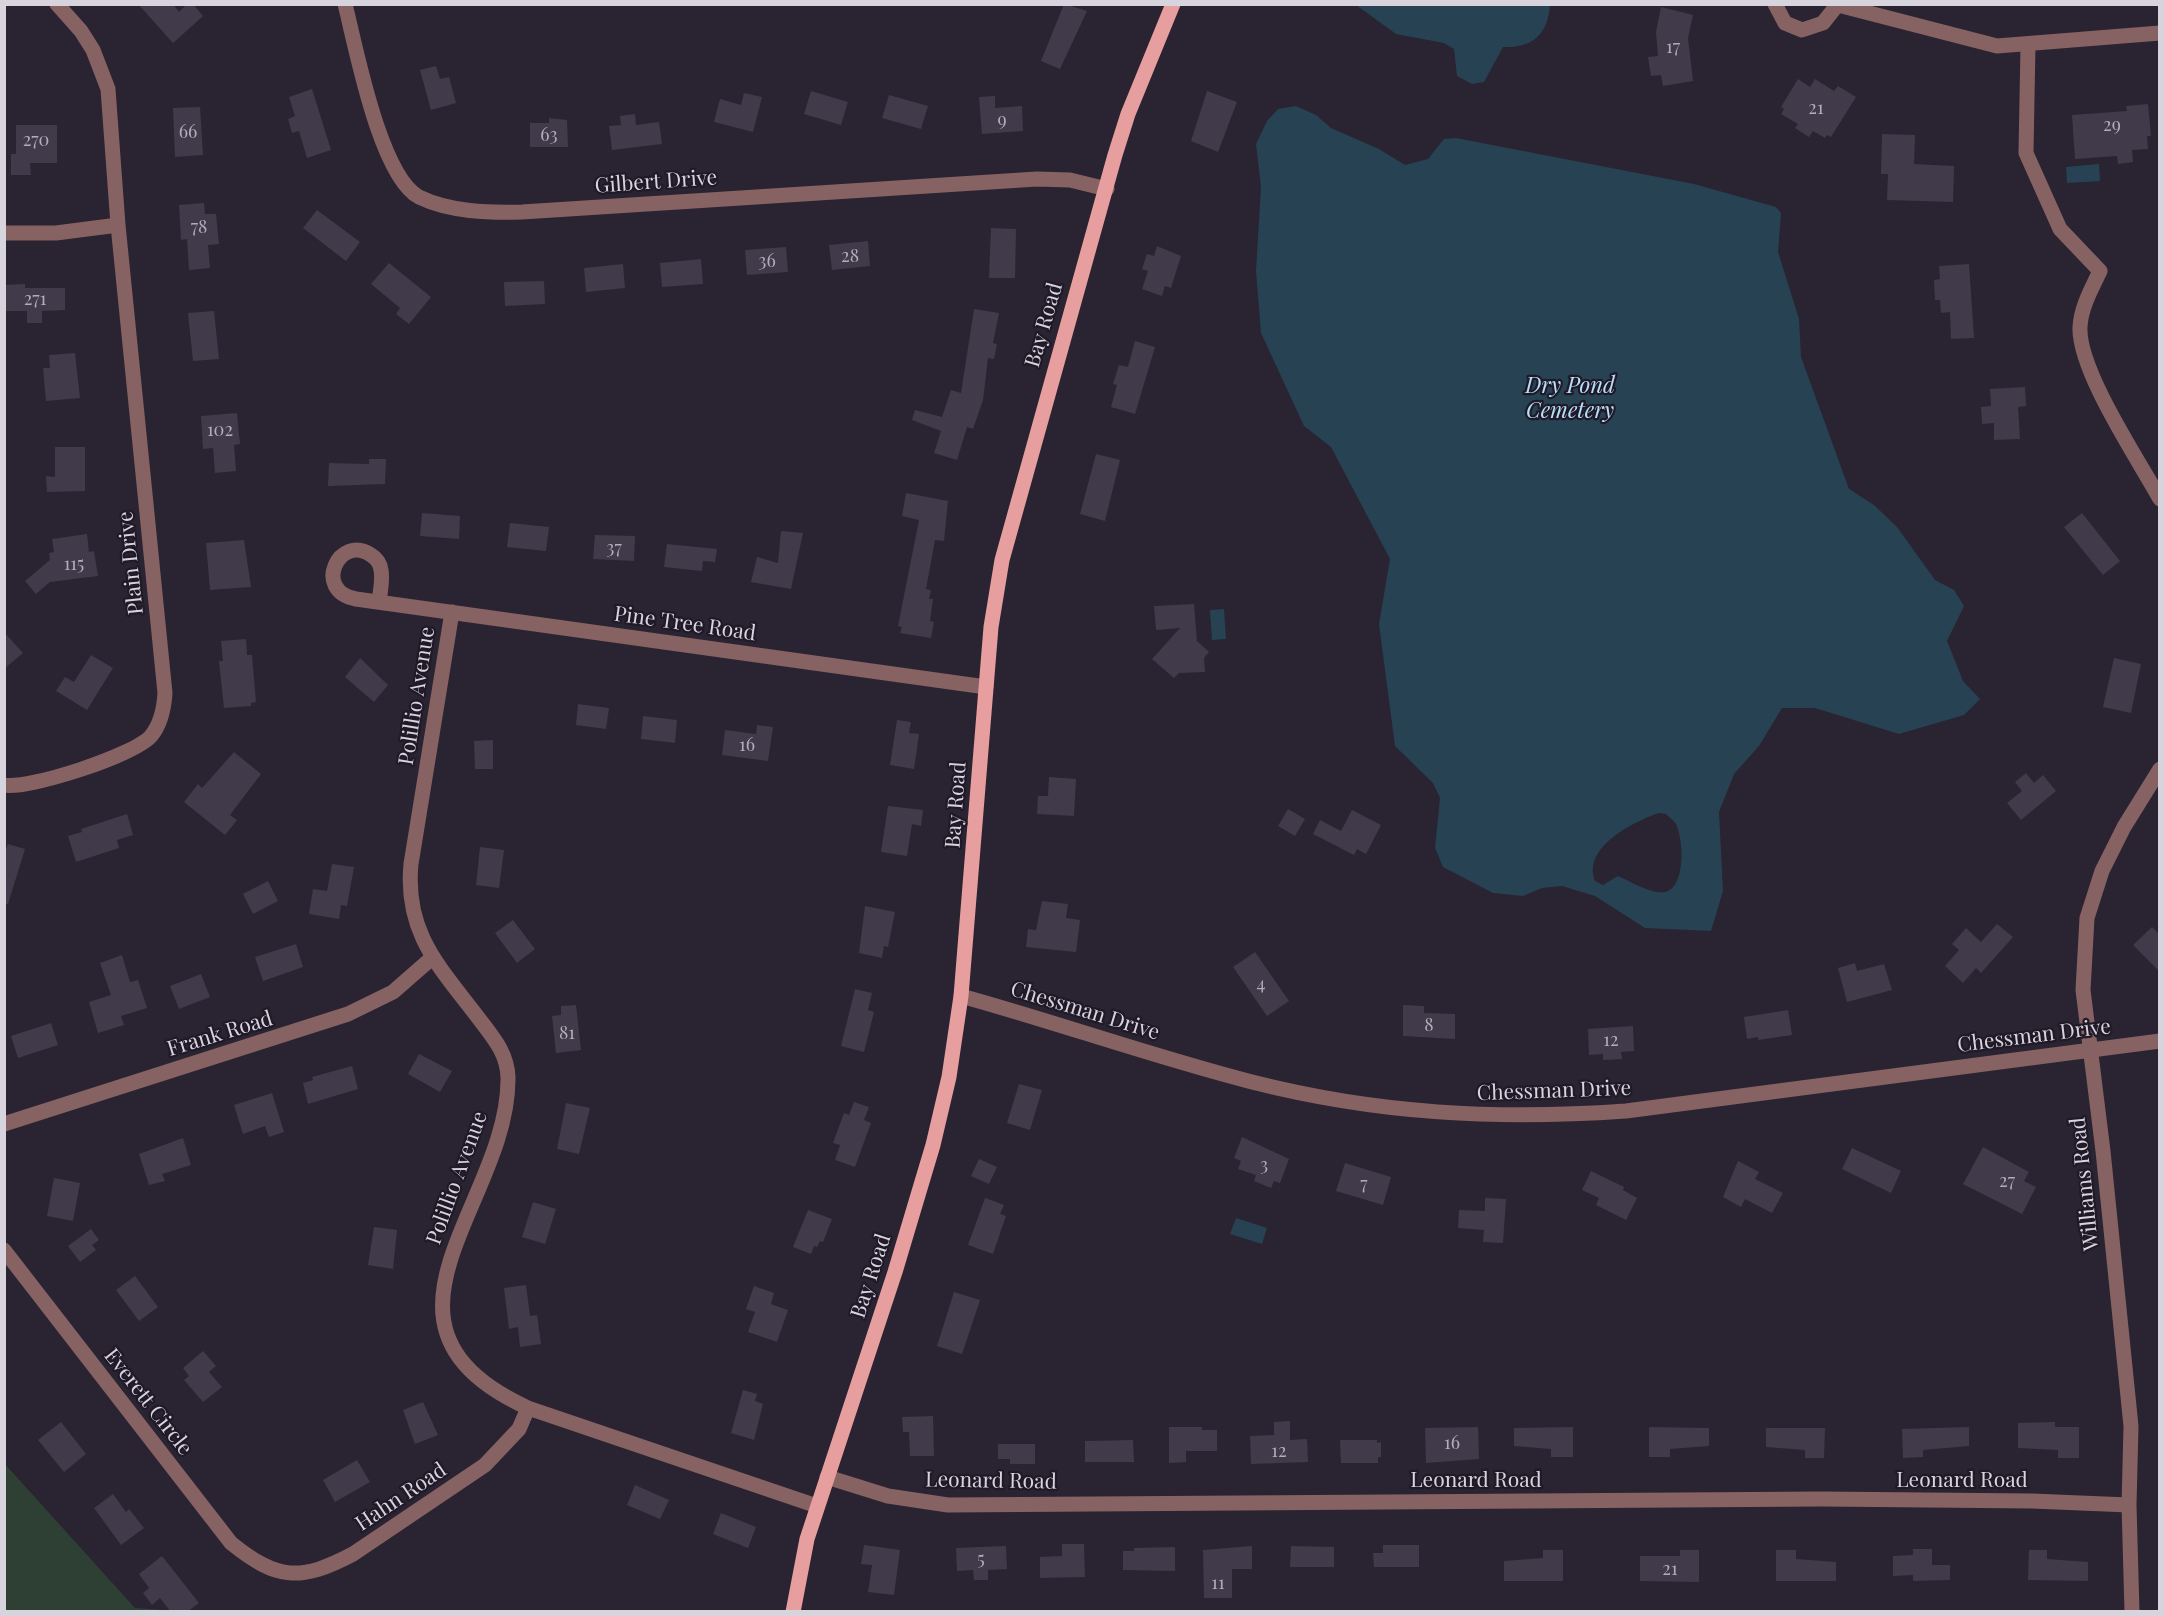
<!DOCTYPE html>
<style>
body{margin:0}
#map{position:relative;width:2164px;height:1616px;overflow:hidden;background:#2a2332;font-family:"Playfair Display",serif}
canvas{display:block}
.frame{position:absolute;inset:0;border:6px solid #d8d4de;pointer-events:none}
</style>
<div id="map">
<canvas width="2164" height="1616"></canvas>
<div class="frame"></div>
</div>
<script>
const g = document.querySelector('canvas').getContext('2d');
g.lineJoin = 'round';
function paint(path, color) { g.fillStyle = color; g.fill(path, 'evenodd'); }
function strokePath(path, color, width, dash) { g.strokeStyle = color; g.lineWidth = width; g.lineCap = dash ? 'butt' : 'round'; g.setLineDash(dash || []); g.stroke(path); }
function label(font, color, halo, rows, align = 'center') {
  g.font = font + ' "Playfair Display",serif'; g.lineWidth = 4.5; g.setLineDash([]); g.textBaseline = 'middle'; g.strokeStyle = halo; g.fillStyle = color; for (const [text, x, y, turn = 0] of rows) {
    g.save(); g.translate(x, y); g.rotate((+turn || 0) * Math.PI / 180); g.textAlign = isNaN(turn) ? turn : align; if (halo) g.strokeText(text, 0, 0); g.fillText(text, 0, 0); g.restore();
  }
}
paint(new Path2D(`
 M4 1463 135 1608 179 1611H5Z`), '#2d4033');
paint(new Path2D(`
 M1356 5H1550C1548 34 1533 48 1503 47L1484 82 1472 84 1457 76 1454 49 1444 43 1396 34Z
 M1296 106 1316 115 1331 128 1379 149 1405 165 1428 159 1444 139 1456 138 1694 184 1776 207 1781 213 1778 252 1799 319 1801 357 1849 489 1874 505 1897 527 1935 580 1954 590 1964 606 1947 641 1963 681 1980 699 1964 715 1899 734 1815 708H1782L1759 746 1734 774 1719 812 1723 891 1711 931 1645 928 1595 896 1562 886 1542 888 1523 896 1493 893 1443 867 1435 848 1440 798 1433 783 1395 746 1379 624 1390 559 1331 447 1304 426 1261 333 1256 271 1261 187 1256 144 1267 121 1278 109ZM1659 813 1666 814C1669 817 1674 821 1676 824 1683 839 1686 882 1668 891 1655 897 1630 881 1618 876L1603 885 1595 881C1582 847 1633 822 1659 813Z
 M2099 164 2100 181 2067 183 2066 167Z
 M1224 609 1226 639 1212 640 1210 610Z
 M1236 1218 1267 1228 1262 1244 1230 1234Z`), '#274252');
paint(new Path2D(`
 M138 4H173L179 12 187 4H193L203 16 173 43Z
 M1064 4 1087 11 1060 69 1041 61Z
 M1661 7 1693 15 1688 38 1693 81 1663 86 1661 75 1651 76 1648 57 1658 56 1656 32Z
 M436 66 440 79 449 77 456 103 431 110 420 70Z
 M1798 79 1810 87 1815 79 1834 91 1838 86 1856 97 1831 137 1827 135 1825 138 1813 131 1809 137 1795 128 1798 124 1781 114 1784 109 1781 107Z
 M312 89 331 150 307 158 299 131 292 133 288 119 295 116 289 97Z
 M811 91 848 102 841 125 804 114Z
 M1207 91 1237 102 1218 152 1191 141Z
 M744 93 762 97 753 132 714 122 720 99 741 105Z
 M889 95 928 106 921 129 882 118Z
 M995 96V108L1022 106 1023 131 982 134 979 97Z
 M2148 104 2151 136H2147L2148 149 2132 150 2133 162 2118 164 2117 156 2075 159 2072 115 2127 111 2126 106Z
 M200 107 203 155 175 157 173 108Z
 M635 114 636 125 659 122 662 144 612 150 609 126 621 125 620 116Z
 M549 118 567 120 568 147H530V123H549Z
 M16 125H57V163H30L31 175H11V154H16Z
 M1882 134 1915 135 1914 164 1954 166 1953 202 1887 200 1888 174H1881Z
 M204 203 205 214H216L219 244 208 245 210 268 189 270 187 239 181 240 179 205Z
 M317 210 360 242 346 261 303 228Z
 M991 228 1016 229 1015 278H989Z
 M868 241 870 266 832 270 829 245Z
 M1157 246 1181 256 1171 288 1165 286 1162 296 1142 289 1148 271 1142 269 1147 254 1154 256Z
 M786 247 788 272 747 275 745 250Z
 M701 259 703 284 662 287 660 263Z
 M389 263 431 297 409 324 396 314 400 308 371 284Z
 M623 264 625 288 586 292 584 268Z
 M1969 264 1974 338 1951 339 1950 312 1941 313 1940 300H1935L1934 280 1940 279 1939 266Z
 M544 281 545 304 505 306 504 282Z
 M25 284V288H65V310L42 311V323H27V311H4V285Z
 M974 309 999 313 993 343 997 344 994 359 988 358 983 400 973 429 967 427 957 460 934 453 941 431 912 420 915 410 942 417 951 390 961 393Z
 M214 311 219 359 193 361 188 313Z
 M1135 341 1155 347 1135 414 1111 407 1117 385 1113 384 1119 365 1128 367Z
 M75 353 80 398 46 401 43 368H50L49 355Z
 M2025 387 2026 406 2018 407 2020 439 1994 440V423L1982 424 1981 407 1991 406 1990 389Z
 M237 413 240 444 234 445 236 471 215 473 213 448 203 449 201 416Z
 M55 447H85V491L47 492 46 476 55 477Z
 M1096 454 1120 460 1105 521 1080 514Z
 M369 459H386L385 484 328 486 329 463 369 464Z
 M906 493 948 501 944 541 935 540 926 589 931 590 929 599H933L930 621 934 622 931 638 900 633 902 627 898 626 919 520 902 516Z
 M422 513 460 516 459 539 420 536Z
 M2082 513 2120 561 2103 575 2064 527Z
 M510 523 549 527 546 551 507 547Z
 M781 531 803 533 791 589 751 582 757 557 778 563Z
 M87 534 89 552 94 551 98 576 50 582 36 594 25 581 50 560 49 553 54 552 52 539Z
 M595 535 635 536 634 561 593 559Z
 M244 540 251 587 210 590 206 543Z
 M667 544 717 549 715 562 703 561 702 571 664 567Z
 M1194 604 1197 641 1209 652 1204 658 1205 672 1179 673 1174 678 1152 659 1180 628 1156 630 1154 606Z
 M4 632 23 653 4 669Z
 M246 639 247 655H252L256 702 251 703V706L224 708 219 661H223L221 641Z
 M91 655 113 668 87 710 56 691 65 677 74 682Z
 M360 658 388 685 374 702 345 677Z
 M2114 658 2141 664 2131 713 2103 707Z
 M578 704 609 708 606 729 576 725Z
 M643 716 677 720 675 743 641 739Z
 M897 720 911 722 909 733 919 734 914 769 890 765Z
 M757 725 773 727 768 761 722 755 725 730 756 734Z
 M493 740V769H475L474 741Z
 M234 752 261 774 230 815 237 820 225 835 184 802 198 784 202 788Z
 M2026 773 2034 783 2043 775 2056 791 2021 820 2007 803 2022 791 2015 782Z
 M1049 777 1076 779 1074 816 1037 814 1038 796H1048Z
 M888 806 923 810 921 826 912 824 907 856 881 852Z
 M1288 809 1305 819 1295 836 1278 826Z
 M1352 810 1381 825 1366 854 1357 849 1354 855 1313 834 1320 820 1341 831Z
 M127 814 133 835 117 840 119 848 76 862 68 836 82 832 81 829Z
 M8 844 25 849 8 904H4V854Z
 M480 847 504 850 499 888 476 885Z
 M332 864 354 867 347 906 341 905 339 919 309 914 313 889 327 891Z
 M268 881 278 901 253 914 243 894Z
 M1042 901 1068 904 1066 918 1080 920 1076 952 1026 947 1028 929 1036 930Z
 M865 906 895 912 888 947 884 946 882 958 859 953Z
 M513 920 535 949 517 963 495 933Z
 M1997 924 2013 937 1981 973 1976 968 1963 983 1945 966 1959 950 1952 944 1966 928 1981 942Z
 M2152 927 2160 935V972L2133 945Z
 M296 944 303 967 263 981 255 957Z
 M1255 952 1289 1001 1267 1016 1233 967Z
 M122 955 130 982 138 980 147 1008 121 1016 124 1025 98 1033 89 1002 111 995 100 963Z
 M1855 963 1857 971 1884 964 1892 990 1847 1002 1838 968Z
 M201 974 210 997 179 1009 170 986Z
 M855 989 872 993 868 1010 874 1012 864 1052 841 1046Z
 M576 1005 581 1050 556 1053 552 1016 561 1015V1006Z
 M1403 1005 1424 1006V1013L1455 1014V1039L1403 1036Z
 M1788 1010 1792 1035 1758 1040V1037L1747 1039 1744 1017Z
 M51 1023 58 1045 18 1058 11 1036Z
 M1633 1026 1634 1051 1621 1052 1622 1059 1603 1060V1054L1589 1055 1588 1029Z
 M419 1054 452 1071 440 1092 408 1074Z
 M352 1066 358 1089 308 1104 303 1083 313 1080 312 1077Z
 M1019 1084 1042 1090 1030 1130 1007 1123Z
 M272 1093 284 1132 269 1137 265 1126 243 1134 234 1105Z
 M854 1102 869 1107 864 1120 871 1123 855 1167 835 1160 840 1145 833 1143 844 1113 849 1115Z
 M566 1103 590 1108 579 1154 557 1149Z
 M1242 1137 1289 1159 1280 1183 1274 1181 1271 1188 1254 1181 1256 1175 1238 1169 1241 1161 1234 1158Z
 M183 1138 191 1165 162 1174 165 1181 149 1185 139 1154Z
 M1983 1147 2029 1172 2024 1181 2036 1187 2022 1214 1963 1184Z
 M1852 1148 1901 1171 1891 1193 1842 1169Z
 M979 1159 997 1167 989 1184 971 1176Z
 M1738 1161 1759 1172 1755 1179 1783 1193 1772 1213 1745 1199 1741 1207 1723 1197Z
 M1345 1163 1391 1177 1383 1205 1336 1191Z
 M1591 1171 1624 1187 1623 1190 1637 1198 1626 1220 1596 1205 1599 1198 1582 1190Z
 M54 1178 80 1183 73 1221 47 1216Z
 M985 1198 1004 1205 1000 1214 1006 1216 993 1254 968 1245Z
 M1485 1198 1506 1199 1503 1243 1483 1242 1484 1230 1458 1228 1459 1210 1485 1211Z
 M533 1202 556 1209 545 1244 522 1237Z
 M808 1210 832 1219 823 1242 820 1241 817 1247 814 1246 811 1254 793 1247Z
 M374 1227 397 1230 393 1269 368 1265Z
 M91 1229 99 1240 92 1245 96 1250 80 1262 68 1246Z
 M135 1276 158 1307 139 1321 116 1290Z
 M526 1285 530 1316 537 1315 541 1344 520 1347 518 1327 509 1329 504 1288Z
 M754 1286 774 1293 771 1304 788 1310 777 1342 748 1332 755 1312 746 1309Z
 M954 1292 980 1300 962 1354 937 1346Z
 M203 1351 216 1366 209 1372 222 1387 203 1402 184 1380 189 1376 183 1368Z
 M743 1390 757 1394 755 1401 763 1404 754 1440 731 1433Z
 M423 1402 438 1435 415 1444 403 1410Z
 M933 1416 934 1456H910L909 1432H903L902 1417Z
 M1290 1421V1440L1307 1439 1308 1462 1251 1464 1250 1436 1274 1435V1422Z
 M61 1422 86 1454 64 1472 38 1440Z
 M2055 1422V1427H2079V1458H2058V1450L2018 1448V1423Z
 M1169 1427H1202V1430H1217V1451H1186V1462L1169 1463Z
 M1478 1427 1479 1459 1426 1463 1425 1428Z
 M1573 1427V1457H1551V1449L1514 1446V1428Z
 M1649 1427 1709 1428V1446L1670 1449V1457H1649Z
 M1969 1427V1446L1923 1450V1457L1903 1458 1902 1429Z
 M1766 1428H1825L1824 1458H1805V1450L1766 1447Z
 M1133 1440 1134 1462H1085V1441Z
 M1340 1440H1377V1443L1381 1442V1457H1378V1463H1341Z
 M998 1444H1035V1464H1010V1459H998Z
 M357 1460 370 1482 335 1502 323 1480Z
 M635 1485 669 1500 660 1519 627 1505Z
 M113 1494 126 1512 129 1509 144 1528 121 1545 94 1508Z
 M721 1513 756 1527 748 1548 713 1534Z
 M1062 1544H1084L1085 1577 1040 1578V1557L1062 1556Z
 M864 1545 900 1550 894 1595 868 1592 872 1565 861 1564Z
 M1383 1545H1419V1567H1374L1373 1553H1383Z
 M1006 1546 1007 1569 988 1570V1580H974L973 1570 957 1571 956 1548Z
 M1252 1546V1569H1232V1598H1204L1203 1550Z
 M1291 1546 1334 1547V1567H1290Z
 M1175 1547V1571L1123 1570V1551H1134V1548Z
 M1913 1549H1932V1565H1950V1580L1913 1581V1575L1893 1576V1556L1913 1555Z
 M1543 1550H1563V1581H1504V1561L1543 1558Z
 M1680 1550H1699V1582L1640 1581V1556H1680Z
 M1776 1550H1796V1559L1836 1562V1581H1776Z
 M2029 1550H2047V1559L2088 1562V1581L2028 1580Z
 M162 1556 199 1603 188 1611H170L160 1598 152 1605 143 1593 149 1588 139 1574Z`), '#413a4a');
strokePath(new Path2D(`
 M345 4C356 48 380 176 419 197 450 212 489 213 522 212L1037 179 1070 180 1107 189
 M1775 4 1785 23 1802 30 1823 23 1838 4
 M1838 5 1997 46 2160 33
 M2028 45 2026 153 2060 229 2100 271C2092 288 2081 307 2080 327 2078 370 2138 459 2160 499
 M4 233H56L118 225
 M379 602C380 592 383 580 381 570 380 563 376 558 371 555 339 533 312 591 356 599L986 687
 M452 612 411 864C404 936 443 970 483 1024 496 1041 507 1055 508 1077 510 1203 347 1325 528 1408L817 1506
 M4 785C28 790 135 755 151 736 161 724 164 709 165 693L118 225 108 89 93 50 81 31 57 4
 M961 996C1059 1023 1154 1057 1252 1082 1378 1114 1497 1120 1626 1111L2160 1041
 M4 1124 348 1014 393 992 433 957
 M4 1250 231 1543C277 1580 300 1582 353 1554L485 1465 519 1429 528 1408
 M827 1477 888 1496 948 1505 1822 1499 2032 1501 2129 1505
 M2132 1612 2129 1505 2131 1426 2103 1151 2083 990 2087 918 2102 871 2124 827 2160 769`), '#866262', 15);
strokePath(new Path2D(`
 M793 1612 807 1539 895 1272 933 1145 949 1077 961 996 991 627 1002 560 1115 155 1128 114 1173 4`), '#e79e9e', 15);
label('18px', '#b2aeb9', null, [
 ["17",1673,47],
 ["21",1816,108],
 ["9",1002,120],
 ["29",2112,125],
 ["66",188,132],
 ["63",549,135],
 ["270",36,140],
 ["78",199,227],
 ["28",850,256],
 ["36",767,261],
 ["271",35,299],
 ["102",220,430],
 ["37",614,548],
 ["115",74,564],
 ["16",747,745],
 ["4",1261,984],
 ["8",1429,1025],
 ["81",567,1033],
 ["12",1611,1040],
 ["3",1264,1165],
 ["27",2007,1181],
 ["7",1364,1184],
 ["16",1452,1443],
 ["12",1279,1451],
 ["5",981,1559],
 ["21",1670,1569],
 ["11",1218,1583]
]);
label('21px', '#d8d4de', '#201928', [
 ["Gilbert Drive",656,182,-4],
 ["Bay Road",1044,325,-74],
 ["Plain Drive",131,563,-96],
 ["Pine Tree Road",685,624,8],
 ["Polillio Avenue",417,696,-81],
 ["Bay Road",956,805,-86],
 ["Chessman Drive",1085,1011,17],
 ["Frank Road",220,1034,-17],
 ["Chessman Drive",2034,1036,-7],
 ["Chessman Drive",1554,1091,-2],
 ["Polillio Avenue",457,1178,-70],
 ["Williams Road",2085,1184,-96],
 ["Bay Road",871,1276,-72],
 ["Everett Circle",148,1402,52],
 ["Leonard Road",1476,1480],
 ["Leonard Road",1962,1480],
 ["Leonard Road",991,1481,1],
 ["Hahn Road",401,1497,-34]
]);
label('italic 22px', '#b5e1fc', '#201928', [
 ["Dry Pond",1570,386],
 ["Cemetery",1570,411]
]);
</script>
